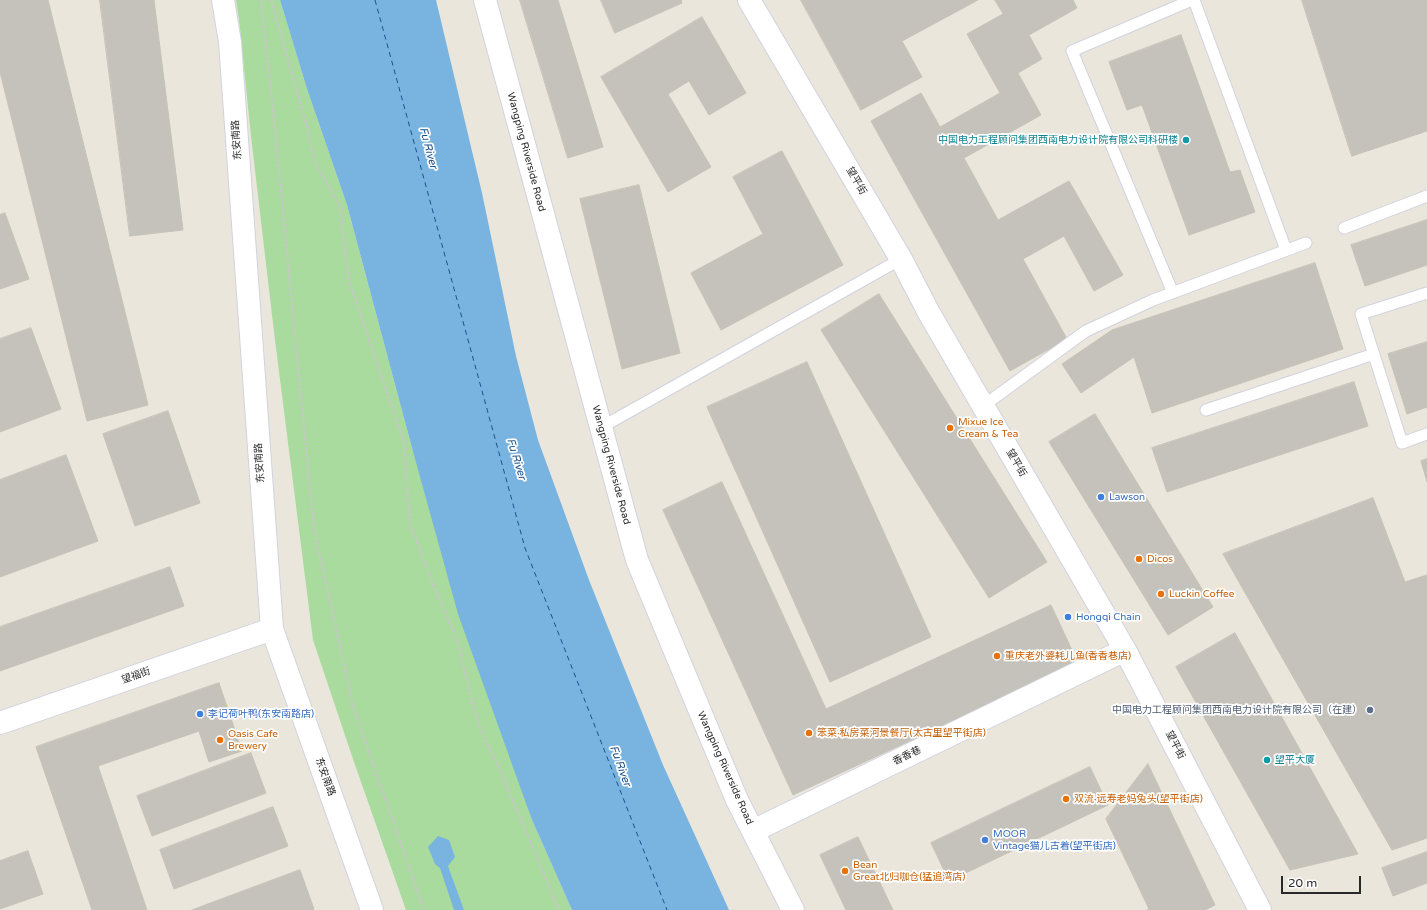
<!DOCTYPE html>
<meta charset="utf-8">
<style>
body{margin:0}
#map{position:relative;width:1427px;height:910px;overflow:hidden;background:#eae6dc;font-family:"Varela Round",sans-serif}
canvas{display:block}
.scale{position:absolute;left:1281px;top:876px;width:80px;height:18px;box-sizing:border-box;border:2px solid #292929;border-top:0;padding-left:5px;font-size:12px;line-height:14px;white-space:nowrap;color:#292929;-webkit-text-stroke:3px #fff;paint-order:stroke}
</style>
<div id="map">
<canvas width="1427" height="910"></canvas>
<div class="scale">20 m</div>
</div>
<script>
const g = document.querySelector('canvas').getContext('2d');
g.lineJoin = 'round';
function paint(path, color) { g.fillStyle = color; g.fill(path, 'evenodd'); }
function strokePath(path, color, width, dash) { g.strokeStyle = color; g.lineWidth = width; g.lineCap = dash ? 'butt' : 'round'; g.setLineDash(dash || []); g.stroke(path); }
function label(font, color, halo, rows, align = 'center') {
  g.font = font + ' "Varela Round","Noto Sans SC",sans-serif'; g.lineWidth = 3.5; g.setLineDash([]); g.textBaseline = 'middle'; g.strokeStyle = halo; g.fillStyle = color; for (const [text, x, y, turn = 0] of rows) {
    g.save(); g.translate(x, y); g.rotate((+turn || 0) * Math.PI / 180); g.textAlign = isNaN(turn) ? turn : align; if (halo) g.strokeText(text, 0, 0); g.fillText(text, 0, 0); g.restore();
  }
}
paint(new Path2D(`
 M236 0H280L307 89 347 205 412 448 532 820 572 910H406L354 762 313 640 274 332 251 136 239 20Z`), '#a8db9d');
paint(new Path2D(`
 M280 0H436L482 193 516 356 538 440 589 580 663 765 729 910H572L532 820 458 614 412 448 347 205 307 89Z
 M438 836 449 840 455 857 448 866 464 910H454L440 868 435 864 428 847Z`), '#79b4e1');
strokePath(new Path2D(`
 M375 0 525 548 667 910`), '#1b518b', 1, [5, 4]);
const building = new Path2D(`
 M0 0H48L148 405 87 421 0 72Z
 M100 0H154L183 230 130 236Z
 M520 0H558L603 147 568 158Z
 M601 0H681L682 3 615 33Z
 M801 0H978L902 41 922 77 861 110Z
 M995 0H1073L1077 8 1029 35 1042 59 1018 73 1041 115 964 158 998 220 1069 181 1123 275 1094 291 1064 236 1023 259 1067 339 1010 371 871 121 921 93 940 127 1000 93 967 34 1003 14Z
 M1302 0H1427V131L1352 156Z
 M702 17 746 93 709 115 689 81 668 94 711 167 668 192 601 77Z
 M1181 35 1230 172 1240 170 1255 212 1189 235 1142 105 1127 110 1109 62Z
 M782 151 843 265 721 330 691 273 763 234 733 177Z
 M639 185 680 353 622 369 580 199Z
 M5 213 29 279 0 289V215Z
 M1427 220V265L1365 286 1351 245Z
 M1315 263 1343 349 1152 413 1134 357 1081 393 1062 364 1112 330Z
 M879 294 1047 562 989 598 821 330Z
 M31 328 61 409 0 432V339Z
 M1427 342V407L1407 414 1388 354Z
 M807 362 931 637 830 682 707 407Z
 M1354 382 1368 426 1167 492 1152 448Z
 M168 411 200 503 135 526 103 434Z
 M1095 414 1213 607 1168 635 1049 442Z
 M66 455 98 541 0 577V480Z
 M1427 459V482L1421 461Z
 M722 482 826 709 1051 605 1078 663 793 795 663 510Z
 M1373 498 1405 582 1427 575V838L1392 850 1223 554Z
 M170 567 184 606 0 671V627Z
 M1235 633 1358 854 1290 870 1176 667Z
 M219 683 242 751 209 762 199 731 98 766 147 910H92L36 747Z
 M251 753 266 793 152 836 137 796Z
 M1148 764 1215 905 1205 910H1147L1149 909 1106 819Z
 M1090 767 1108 805 949 881 931 843Z
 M273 807 288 846 174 889 160 850Z
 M858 837 893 910H846L820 855Z
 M28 851 43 894 0 909V861Z
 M1427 852V883L1393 896 1382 868Z
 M300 870 314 909 312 910H192Z`);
paint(building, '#c5c2bb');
strokePath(building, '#c5c2b6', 1);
const lane = new Path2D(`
 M1194 0 1286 250
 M1344 228 1427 196
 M1173 293 1072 51 1192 0
 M1427 293 1361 314 1402 443 1427 434
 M983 406 1086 331 1153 300 1306 243
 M1206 410 1374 354
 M600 428 901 259`);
const street = new Path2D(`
 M485 0 637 560 737 800 793 910
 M749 0 901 259 929 313 1125 650 1260 910
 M0 723 272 629
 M753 831 1125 650`);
const secondary = new Path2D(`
 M223 0 230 42 272 629 372 910`);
strokePath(lane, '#d1d2e0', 13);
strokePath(street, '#d1d2e0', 24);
strokePath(secondary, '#d1d2e0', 24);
strokePath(new Path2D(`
 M261 0 274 120 314 529 353 706 424 910
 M271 0 304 116 315 162 340 207 349 281 404 443 410 523 431 579 457 640 478 724 503 777 559 910`), '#c7c7c7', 2.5, [3, 2]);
strokePath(lane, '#fff', 11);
strokePath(street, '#fff', 22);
strokePath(secondary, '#fff', 22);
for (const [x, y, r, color] of [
 [1186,140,4,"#0f9aa8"],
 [950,428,4,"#e8710a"],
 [1101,497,4,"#3f7fe0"],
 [1139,559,4,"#e8710a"],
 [1161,594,4,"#e8710a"],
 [1068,617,4,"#3f7fe0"],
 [997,656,4,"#e8710a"],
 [1370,710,4,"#5c6f8a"],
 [200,714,4,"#3f7fe0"],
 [809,733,4,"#e8710a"],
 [220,740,4,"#e8710a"],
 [1267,760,4,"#0f9aa8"],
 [1066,799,4,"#e8710a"],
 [985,840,4,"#3f7fe0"],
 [845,871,4,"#e8710a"]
]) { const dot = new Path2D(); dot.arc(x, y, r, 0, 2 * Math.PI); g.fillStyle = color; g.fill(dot); strokePath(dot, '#fff', 1.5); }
label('10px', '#292929', '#fff', [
 ["东安南路",237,140,-94],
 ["Wangping Riverside Road",526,152,75],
 ["望平街",856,181,60],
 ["东安南路",260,463,-94],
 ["望平街",1016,463,60],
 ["Wangping Riverside Road",611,465,75],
 ["望福街",136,676,-19],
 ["望平街",1175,745,63],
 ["香香巷",907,756,-26],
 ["Wangping Riverside Road",725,768,66],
 ["东安南路",325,777,70]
]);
label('10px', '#0d838f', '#fff', [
 ["中国电力工程顾问集团西南电力设计院有限公司科研楼",1178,140],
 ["望平大厦",1275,760,"left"]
], 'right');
label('10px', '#c56008', '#fff', [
 ["Mixue Ice",958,422],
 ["Cream & Tea",958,434],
 ["Dicos",1147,559],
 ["Luckin Coffee",1169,594],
 ["重庆老外婆耗儿鱼(香香巷店)",1005,656],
 ["笨菜·私房菜河景餐厅(太古里望平街店)",817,733],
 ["Oasis Cafe",228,734],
 ["Brewery",228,746],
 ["双流·远寿老妈兔头(望平街店)",1074,799],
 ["Bean",853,865],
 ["Great北归咖仓(猛追湾店)",853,877]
], 'left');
label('10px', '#366cbe', '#fff', [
 ["Lawson",1109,497],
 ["Hongqi Chain",1076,617],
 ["李记荷叶鸭(东安南路店)",208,714],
 ["MOOR",993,834],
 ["Vintage猫儿古着(望平街店)",993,846]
], 'left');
label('10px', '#4e5e75', '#fff', [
 ["中国电力工程顾问集团西南电力设计院有限公司（在建）",1362,710]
], 'right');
label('italic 11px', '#1b518b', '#fff', [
 ["Fu River",428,148,75],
 ["Fu River",516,459,73],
 ["Fu River",620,766,70]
]);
</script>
